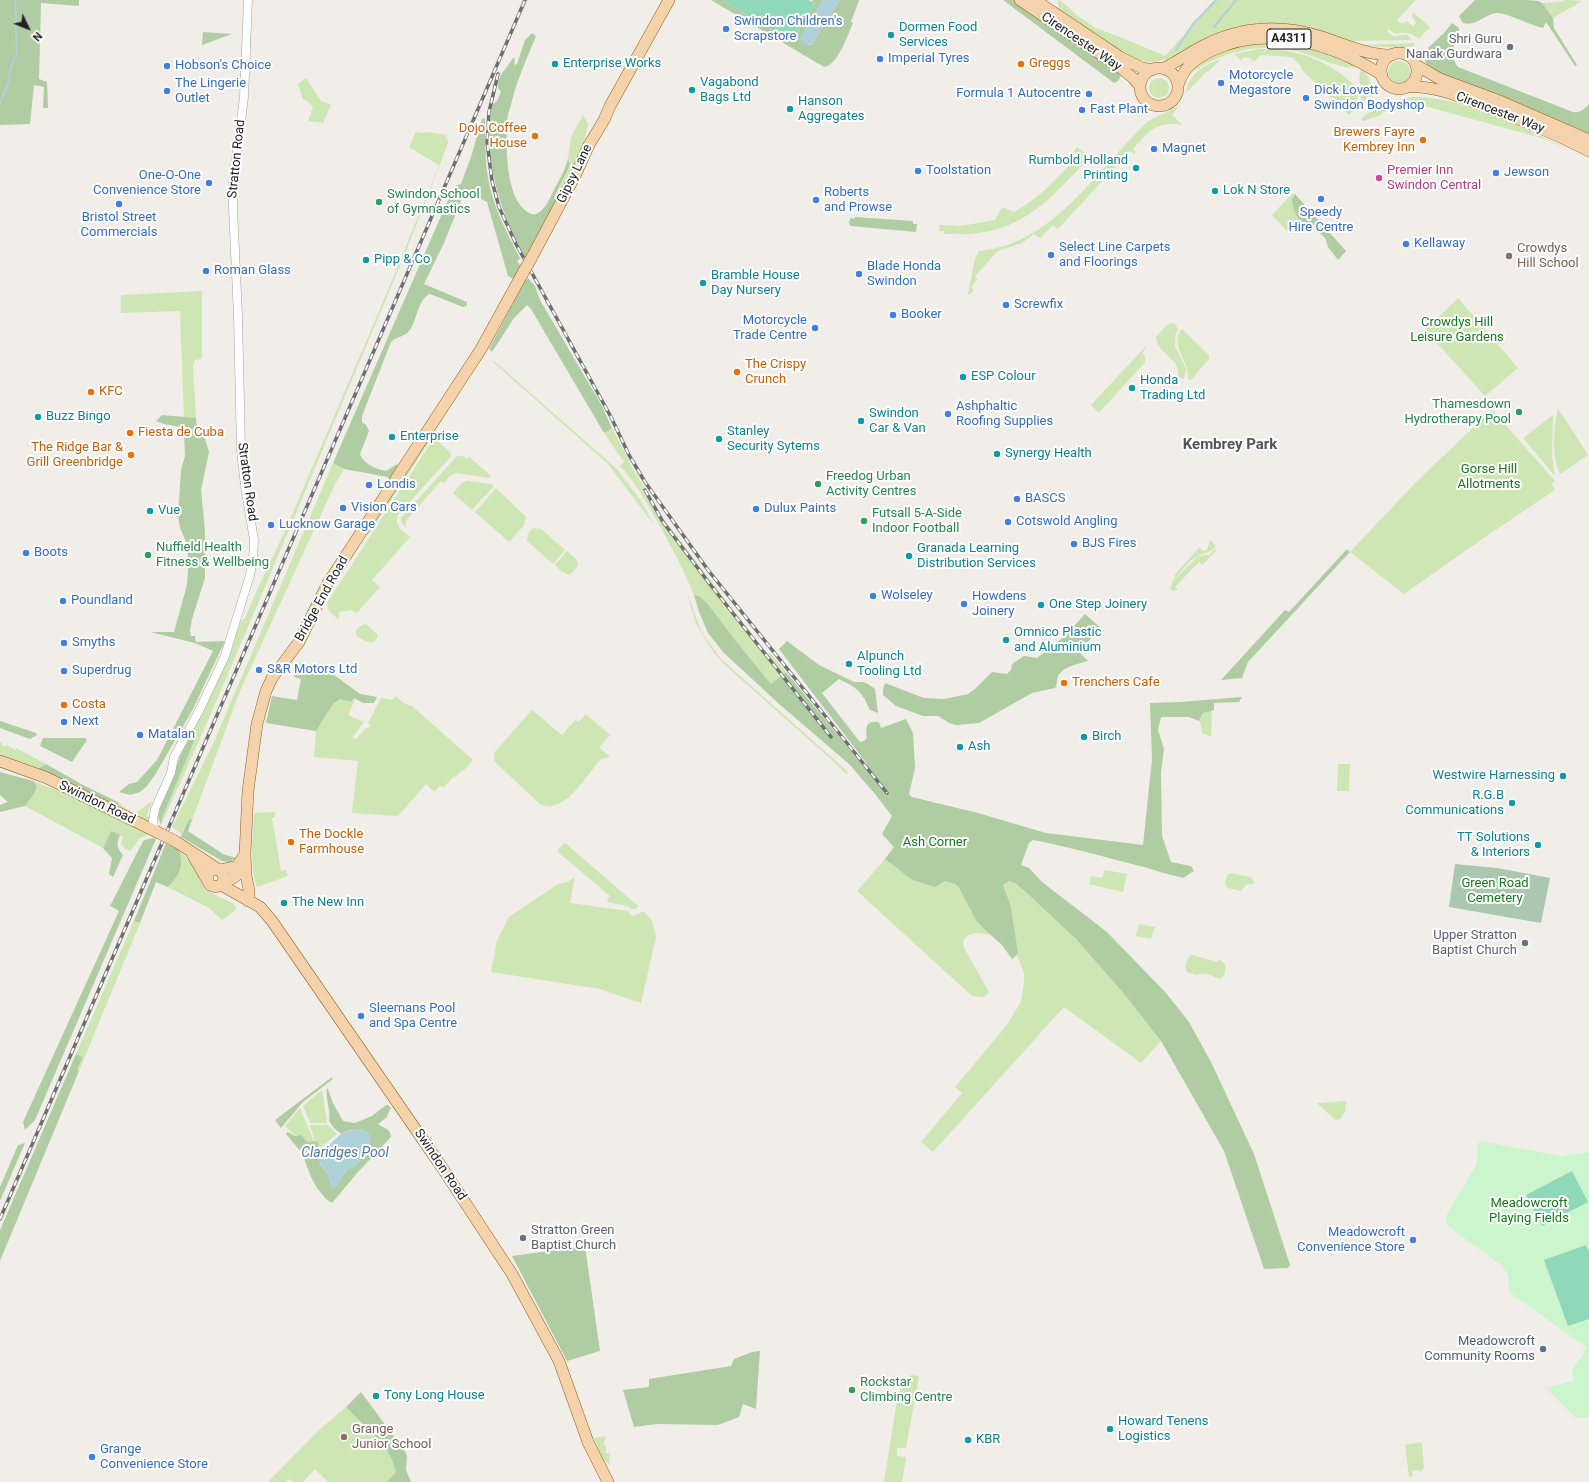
<!DOCTYPE html>
<style>
body{margin:0}
#map{position:relative;width:1589px;height:1482px;overflow:hidden;background:#f1eee9;font-family:Roboto,sans-serif}
canvas{display:block}
.north{position:absolute;left:8px;top:8px;width:40px;height:40px;-webkit-text-stroke:3px #fff;paint-order:stroke;rotate:133deg;font-size:11px;font-weight:700;line-height:16px;text-align:center;color:#212121}
.north::after{content:'';display:block;margin:auto;width:14px;height:18px;background:#212121;clip-path:polygon(50% 0,100% 100%,50% 72%,0 100%)}
</style>
<div id="map">
<canvas width="1589" height="1482"></canvas>
<div class="north">N</div>
</div>
<script>
const g = document.querySelector('canvas').getContext('2d');
g.lineJoin = 'round';
function paint(path, color) { g.fillStyle = color; g.fill(path, 'evenodd'); }
function strokePath(path, color, width, dash) { g.strokeStyle = color; g.lineWidth = width; g.lineCap = dash ? 'butt' : 'round'; g.setLineDash(dash || []); g.stroke(path); }
function label(font, color, halo, rows, align = 'center') {
  g.font = font + ' Roboto,sans-serif'; g.lineWidth = 4; g.setLineDash([]); g.textBaseline = 'middle'; g.strokeStyle = halo; g.fillStyle = color; for (const [text, x, y, turn = 0] of rows) {
    g.save(); g.translate(x, y); g.rotate((+turn || 0) * Math.PI / 180); g.textAlign = isNaN(turn) ? turn : align; if (halo) g.strokeText(text, 0, 0); g.fillText(text, 0, 0); g.restore();
  }
}
paint(new Path2D(`
 M1058 0H1060L1078 16 1096 28 1130 41 1165 56 1215 0H1416L1397 20 1402 24 1407 21 1413 26 1416 23 1412 16 1413 12 1430 27 1419 39C1416 37 1411 33 1407 33 1396 32 1399 37 1388 29L1387 32 1393 36 1407 35 1412 40 1352 41 1315 31 1177 57 1154 62H1148L1131 58 1059 11Z
 M1565 0 1582 1 1553 18 1542 3 1559 2Z
 M1259 42 1301 45 1345 61 1356 67C1340 69 1324 60 1309 55 1269 41 1229 48 1194 71L1193 70C1211 52 1235 48 1259 42Z
 M1415 43 1414 46 1406 48 1365 46V45Z
 M1258 49C1296 48 1332 61 1358 89L1357 106 1349 115 1301 69V66L1292 57 1261 55 1254 62 1250 58 1244 57 1241 60 1249 68 1234 54Z
 M1221 59 1208 72 1207 71 1186 93C1189 74 1203 65 1221 59Z
 M1388 72a11 11 0 1 1 22 0a11 11 0 1 1-22 0Z
 M1361 70C1375 79 1372 93 1362 104L1361 102C1362 92 1357 79 1361 70Z
 M1149 88a10 10 0 1 1 20 0a10 10 0 1 1-20 0Z
 M306 78 321 101 331 105 323 123 308 121 313 107 306 100 303 99 298 84Z
 M1412 97C1459 95 1529 129 1571 151L1545 139 1421 105 1383 112 1381 115 1363 121 1361 119C1375 106 1394 100 1412 97Z
 M1180 104 1172 115 1183 125C1155 121 1150 131 1133 149L1136 152 1134 154 1130 151 1058 229 1053 225 1040 238 1034 234 1022 243 998 251 975 276 977 279 971 287 974 290 970 294 968 295 975 258 979 251C1054 244 1096 171 1146 123 1156 115 1170 113 1180 104Z
 M583 115 588 124C584 151 570 175 557 199L555 200V195L570 161 568 158 571 137Z
 M416 132 422 133 428 132 446 135V142L448 136V143C407 254 359 362 314 470 264 589 215 708 161 825L162 818 193 744 194 739 192 733 228 659 241 621 245 618 258 588 285 531 385 297 436 173 439 165 409 147Z
 M1077 147 1083 152 1088 159C1058 191 1029 225 984 232 971 235 957 234 944 234V231H939L940 225 961 226 995 220 1002 207 1014 212C1040 198 1058 177 1078 156L1074 151Z
 M1293 193 1295 194 1292 199 1298 218 1301 222 1290 234 1272 215Z
 M202 291V359L195 360 193 365 196 418 184 417 180 311 121 313V295Z
 M1458 298 1518 368 1485 396 1425 330Z
 M1174 323 1178 329 1175 336V346L1186 369 1184 379 1178 377C1182 358 1158 356 1156 337L1168 324Z
 M1182 329 1209 355V359L1191 380 1188 379C1190 361 1168 343 1182 329Z
 M1145 347 1146 348 1142 353 1145 356V362L1099 413 1091 405Z
 M493 360 617 469 641 501 654 525 608 464 493 362Z
 M1558 408 1588 455 1560 474C1551 454 1554 429 1558 408Z
 M1492 410 1555 481 1552 484 1555 490 1485 537 1404 594 1350 552 1417 481Z
 M1553 415 1552 455 1555 476 1523 438Z
 M611 426 634 471 664 519 765 652 771 654 786 672 771 684 736 641 707 603 699 596 694 595C684 571 673 550 661 528 649 507 637 484 620 466L624 462 604 433 611 429Z
 M434 438 451 453V456L398 515C394 526 402 531 410 537L372 580 380 587 357 613 351 610 339 612V620L329 611 327 603Z
 M428 439 429 442 369 534 367 533Z
 M457 456H463L467 459 469 457 491 476 489 478 456 473 450 476 444 483 440 482 406 521V528L401 522V518Z
 M333 463 344 469 335 484 240 691 192 820 189 819 188 821 181 837V834L172 827 213 744Z
 M467 481 491 484 494 486 472 510 453 493 462 483Z
 M496 488 526 517 524 525 509 542 475 512Z
 M533 528 541 529 565 550 553 564 527 541 528 533Z
 M1210 540 1216 546C1206 556 1205 551 1196 557 1187 562 1181 573 1173 580L1176 573 1200 547 1202 551 1207 550Z
 M1216 548 1215 552 1202 565 1199 562 1175 587 1178 590 1173 591 1170 589 1173 581 1197 557 1200 556 1209 555Z
 M567 551 577 560 578 565 574 571 569 575 561 571 555 565Z
 M687 592 701 631 720 658 848 772 846 774 833 761 726 666 714 653 696 624Z
 M366 624 378 635C375 648 363 641 356 635V630L362 625Z
 M395 696 405 704 412 706 473 760 463 771 462 770 456 777 454 776 443 788 440 786 434 792 426 784 398 816 352 813 358 761 314 757 316 731 333 704 340 699 351 702 354 698 355 699 348 715 364 722 352 738 356 739 366 728H369L370 725 368 723 381 698 393 700Z
 M532 710 562 735 575 720 579 722 586 714 610 735 599 747 610 757C607 758 603 758 601 759 598 762 595 766 593 769 581 783 563 814 540 804L494 761V753Z
 M1212 710 1211 736 1203 734 1200 722 1199 721 1203 713Z
 M0 742 2 743V745L6 747 7 745 15 750 16 748 46 764 36 770 0 756Z
 M1338 764H1350L1349 791H1337Z
 M33 781 85 802 150 834 140 838 130 851 125 849 121 843 123 837 111 831 103 848 25 806 34 794 37 786Z
 M152 801 147 815 150 818V823L117 806 119 805 118 802 134 814Z
 M275 812V817L272 818 281 871 286 870 288 876 257 887C249 866 253 835 254 813Z
 M565 843 638 906 636 909H632L627 906 608 902 607 900 610 896 558 852 559 848Z
 M179 850 192 863 205 890 234 904 236 909 234 911 222 920 209 908 168 887 181 869Z
 M885 859 912 880 935 887 949 880C964 889 967 905 976 919 980 925 986 930 991 935 981 933 969 931 963 941L964 948 989 992 984 997 972 996 857 891Z
 M1105 870 1127 874 1123 892 1089 884 1091 876 1102 878Z
 M1230 873 1251 877 1255 883 1246 885 1241 891 1228 888 1226 886C1225 881 1226 876 1230 873Z
 M575 877 570 903 628 911 632 916 639 914 643 911 652 920 656 937 641 1003 600 989 491 972 497 940 509 917 558 884 567 882Z
 M1009 881 1015 883 1029 895 1076 939 1125 995 1161 1041 1141 1063 1064 1007 933 1152 921 1142 962 1093 955 1087 1006 1026 1021 1002 1024 983V973L1017 955 1018 952 1008 897 1003 884Z
 M134 921 140 923 79 1071H77L83 1057 76 1054Z
 M1139 924 1156 927 1154 930 1151 939 1136 936Z
 M1192 955 1217 962 1219 960 1222 961 1226 966 1224 976 1219 979C1212 976 1205 971 1197 975L1187 972C1184 967 1187 957 1192 955Z
 M322 1090 327 1123H310L303 1106Z
 M1346 1101 1345 1112 1340 1119 1335 1120 1317 1103Z
 M300 1108 314 1141 308 1142 299 1135H295L285 1126Z
 M311 1125H328L337 1134 320 1148 315 1141 310 1126Z
 M911 1375 919 1376 906 1448H897V1456L906 1457 902 1482H884L897 1399 903 1381Z
 M346 1407C365 1426 391 1445 397 1472L387 1482H328L315 1469 303 1482H293L290 1479 286 1482H268L319 1430Z
 M605 1436 604 1446H606V1453H610L609 1462 612 1467 603 1459 594 1438Z
 M1420 1442 1422 1444 1424 1468 1420 1472 1419 1470 1412 1471 1413 1476 1409 1477 1405 1445Z`), '#cee5b4');
paint(new Path2D(`
 M0 0H79V6L41 3 39 79 47 82 48 108H43L44 87 34 85 30 124 0 125Z
 M711 0H723L792 42 815 4 812 2 813 0H823L801 37 809 45 813 43 840 0H859L851 22 853 23C848 35 837 66 824 67Z
 M1003 0H1014L1122 74 1118 81 1114 83Z
 M1475 0H1527L1538 1 1542 3 1553 18 1554 28 1577 65 1575 66 1546 22 1543 28C1529 25 1510 14 1498 13 1485 13 1477 27 1463 23L1459 16Z
 M1452 23 1459 28C1459 33 1458 34 1456 38 1452 48 1451 59 1458 67L1573 112C1581 113 1584 109 1589 104V134L1516 103 1462 83 1432 69 1426 63 1424 58 1426 52 1429 47 1444 33Z
 M203 32 232 34 202 45Z
 M532 33 536 36C527 59 516 81 511 105 509 110 507 117 507 122 506 146 505 200 529 213 540 219 548 202 552 194 557 183 566 170 568 158L570 165 555 195 554 199H557L526 259C506 223 491 183 489 142 489 130 491 117 492 105L497 101 501 92 498 88C497 75 507 69 512 59L514 58 515 59 514 65 517 64 525 40Z
 M484 118 485 120C485 139 485 159 488 178 493 207 507 233 520 258L517 262 522 266 515 280 508 276 487 202 465 191 444 243 424 284 467 302V306L463 307 430 294C418 299 417 320 410 330 405 337 397 336 391 342L362 416V422L366 425 369 431 360 454C363 464 376 469 386 471L397 464 398 466 389 479 388 477 344 469 333 463 452 191 455 186 461 184 471 157 482 119Z
 M1295 194 1346 251 1338 260C1335 256 1331 251 1328 247 1326 243 1327 239 1323 236 1306 220 1296 228 1292 199Z
 M855 217 913 221V224H917L916 232 851 226 849 224 850 218 854 219Z
 M528 278 535 286 540 300 602 406 611 426V429L604 433 531 309 527 305 514 318 492 352 489 349 525 281Z
 M162 415 196 418 197 428 205 439 209 452 201 490 205 531V578L192 619 190 630 191 636H195L196 642 225 641 193 709 155 775 146 787 140 792 130 795 119 792 129 784 137 782 157 760 213 651 195 643 150 632H174L187 585 188 571V546L180 528 178 515 181 470 185 456 184 432 181 427 164 424 156 421Z
 M1347 549 1350 552 1248 662 1242 678 1221 680 1285 610 1289 612Z
 M694 595 699 596 707 603 736 641 771 684 786 672 864 767 867 764 779 649 787 641 819 665 854 682H863L868 684 875 689 878 713 870 710C862 692 858 688 839 679L822 693 860 742 864 741 867 738C865 727 866 720 879 722L881 728 906 719 913 733 915 768 909 794 912 797 978 813 1046 833 1143 845 1152 760 1150 703 1180 702 1242 697 1239 702 1214 703V710L1203 713 1199 721 1189 717H1161L1158 730 1164 749 1161 772 1162 836 1171 862 1191 866 1194 871 1183 878C1170 875 1157 871 1144 867 1107 858 1071 847 1033 840L1029 843 1021 865 1029 868 1042 882 1107 932 1166 993 1189 1022 1211 1062 1254 1154 1290 1265 1288 1268 1264 1269 1224 1151 1161 1041 1125 995 1076 939 1029 895 1015 883 1009 881 1003 885 1010 903 1018 952 1017 955 1012 959 1002 945 984 929 976 920 959 888 955 884 946 881 935 887 912 880 885 859 894 847 882 834 892 816 875 794 849 764 778 703 723 652 708 633 699 612Z
 M1085 614 1104 631 1099 637 1095 634 1079 652 1088 661C1078 664 1064 666 1058 676 1056 680 1058 684 1055 688L1032 693 979 723 956 725 949 723 938 716H923L896 706 883 695V689L885 683 924 698 944 699 968 694 974 690 992 672 1007 674 1011 670 1012 664 1024 656 1037 658 1065 636Z
 M300 663 307 667 312 666 317 671 327 667 330 672 360 694 377 697 374 703H363L354 698 351 702 340 699 333 704 316 731 266 723 272 696 297 700 301 679 294 677 295 670Z
 M0 721 36 733 37 735 30 739 0 728Z
 M192 733 194 739 193 744 162 818 161 825 158 817 160 807 176 768 180 756Z
 M43 738H85L87 740 72 762 40 746Z
 M46 764 83 785 118 802 119 805 117 806 36 770Z
 M0 772 33 781 37 786 34 794 25 806 0 812V805L8 802 0 795Z
 M189 819 192 820 188 831 223 854 236 858 230 862 222 861 181 837Z
 M111 831 120 835C116 843 117 849 123 855L113 877 109 874 112 858 103 848Z
 M153 838 156 839 35 1120 25 1130 23 1122 119 911 110 906 141 845 144 840Z
 M166 843 179 850C184 869 180 873 168 887L156 882 140 923 134 921Z
 M76 1054 83 1057 77 1070 79 1071 0 1261V1230Z
 M332 1077 333 1079 303 1102 281 1128 275 1120Z
 M327 1087 333 1103 343 1121 355 1123 372 1116 386 1105H388L391 1108 386 1118 378 1124C384 1129 390 1127 391 1137L358 1172 332 1203 326 1199 317 1188 311 1177 302 1153 286 1134 288 1132 295 1136 301 1135 308 1142 314 1141 318 1142 320 1164 328 1174 331 1186 340 1180 347 1170 357 1164 366 1154 370 1146 369 1135 367 1132 361 1129 350 1130 341 1134 334 1128 329 1121C331 1110 325 1098 327 1087Z
 M25 1143 0 1201V1187L18 1145Z
 M585 1246 600 1351 567 1361 512 1256Z
 M760 1351 756 1409 743 1404 739 1417 718 1425 657 1424 634 1427 623 1390 649 1387V1379L731 1366 734 1359 752 1352Z
 M361 1392 406 1453 407 1456 406 1470 411 1482H387L396 1472C391 1445 364 1426 346 1407Z`), '#b0cca2');
paint(new Path2D(`
 M1455 864 1497 868 1550 878 1541 923 1449 907Z`), '#acc7af');
paint(new Path2D(`
 M1480 1141 1561 1156 1589 1152V1418H1576L1546 1388 1573 1381 1572 1370 1586 1350V1347L1509 1292 1508 1275 1502 1266 1448 1226 1446 1222V1216L1475 1167 1477 1159V1145Z`), '#cbf5cd');
paint(new Path2D(`
 M723 0H809L815 4 792 42Z
 M1572 1171 1588 1202 1542 1226 1526 1195Z
 M1586 1245 1589 1252V1319L1568 1326 1544 1260Z`), '#8fd8b9');
paint(new Path2D(`
 M823 0H840L813 43 807 45 800 39 801 37Z
 M354 1129C361 1129 367 1129 370 1136 373 1148 363 1159 355 1166 352 1169 348 1169 345 1173 341 1179 338 1188 332 1190L328 1174 319 1162 320 1153 341 1134Z`), '#aed1da');
strokePath(new Path2D(`
 M1214 27 1236 0
 M1176 50 1193 24 1216 0
 M0 103 8 84 10 70 17 52 15 0`), '#aed1da', 2);
const minor = new Path2D(`
 M159 833 154 827 153 821 155 809 171 773 174 757 199 711 225 656 250 575 253 561 254 540 245 486 241 450 238 316 233 208V182L244 97 248 0`);
const major = new Path2D(`
 M1020 0 1121 68 1133 78 1140 86
 M1035 0 1120 57 1142 68 1152 70
 M1381 71a18 18 0 1 1 36 0a18 18 0 1 1-36 0Z
 M1416 65 1440 79 1502 102 1589 140
 M1140 87a19 19 0 1 1 38 0a19 19 0 1 1-38 0Z
 M1164 68C1179 61 1193 50 1209 43 1245 26 1284 25 1322 37 1343 44 1370 56 1392 55
 M1178 85C1184 67 1195 59 1211 51 1267 24 1332 43 1382 75
 M1407 87C1433 85 1458 96 1482 105 1518 118 1554 133 1589 151
 M532 257 575 176 589 145 604 120 610 106 669 0
 M0 761 47 778 159 833
 M175 841 218 869
 M191 852 210 885C217 889 224 885 224 877L221 871 215 869 209 872 207 879
 M220 870 237 866 245 854
 M223 882C234 879 240 874 245 864
 M221 885 260 907 272 921 443 1169 512 1274 559 1361 588 1442 608 1482
 M248 901 249 890 246 876 245 854 248 791 257 724 266 691 272 678 299 642 328 583 481 349 524 271`);
strokePath(minor, '#a2a2a2', 9);
strokePath(major, '#90600e', 12);
strokePath(minor, '#fff', 8);
strokePath(major, '#f4d2ab', 11);
const rail = new Path2D(`
 M498 74 489 112 487 142 492 181 499 207 516 244 611 417 629 455 645 482 708 570 887 793
 M645 490 663 522 709 583 831 737
 M0 1219 525 0`);
strokePath(rail, '#6f6f6f', 3.5);
strokePath(rail, '#fff', 2, [6]);
const majorBridge = new Path2D(`
 M524 271 532 257
 M159 833 175 841`);
strokePath(majorBridge, '#90600e', 12, []);
strokePath(majorBridge, '#f4d2ab', 11);
for (const [x, y, r, color] of [
 [726,29,4,"#3f7fe0"],
 [891,35,4,"#0f9aa8"],
 [1510,47,4,"#6b7280"],
 [880,59,4,"#3f7fe0"],
 [555,64,4,"#0f9aa8"],
 [1021,64,4,"#e8710a"],
 [167,66,4,"#3f7fe0"],
 [1221,83,4,"#3f7fe0"],
 [692,90,4,"#0f9aa8"],
 [167,91,4,"#3f7fe0"],
 [1089,94,4,"#3f7fe0"],
 [1306,98,4,"#3f7fe0"],
 [790,109,4,"#0f9aa8"],
 [1082,110,4,"#3f7fe0"],
 [535,136,4,"#e8710a"],
 [1423,140,4,"#e8710a"],
 [1154,149,4,"#3f7fe0"],
 [1136,168,4,"#0f9aa8"],
 [918,171,4,"#3f7fe0"],
 [1496,173,4,"#3f7fe0"],
 [1379,178,4,"#d1479c"],
 [209,183,4,"#3f7fe0"],
 [1215,191,4,"#0f9aa8"],
 [1321,199,4,"#3f7fe0"],
 [816,200,4,"#3f7fe0"],
 [379,202,4,"#2e9e5b"],
 [119,204,4,"#3f7fe0"],
 [1406,244,4,"#3f7fe0"],
 [1051,255,4,"#3f7fe0"],
 [1509,256,4,"#8d6e63"],
 [366,260,4,"#0f9aa8"],
 [206,271,4,"#3f7fe0"],
 [859,274,4,"#3f7fe0"],
 [703,283,4,"#0f9aa8"],
 [1006,305,4,"#3f7fe0"],
 [893,315,4,"#3f7fe0"],
 [815,328,4,"#3f7fe0"],
 [737,372,4,"#e8710a"],
 [963,377,4,"#0f9aa8"],
 [1132,388,4,"#0f9aa8"],
 [91,392,4,"#e8710a"],
 [1519,412,4,"#2e9e5b"],
 [948,414,4,"#3f7fe0"],
 [38,417,4,"#0f9aa8"],
 [861,421,4,"#0f9aa8"],
 [130,433,4,"#e8710a"],
 [392,437,4,"#0f9aa8"],
 [719,439,4,"#0f9aa8"],
 [997,454,4,"#0f9aa8"],
 [131,455,4,"#e8710a"],
 [818,484,4,"#2e9e5b"],
 [369,485,4,"#3f7fe0"],
 [1017,499,4,"#3f7fe0"],
 [343,508,4,"#3f7fe0"],
 [756,509,4,"#3f7fe0"],
 [150,511,4,"#0f9aa8"],
 [864,521,4,"#2e9e5b"],
 [1008,522,4,"#3f7fe0"],
 [271,525,4,"#3f7fe0"],
 [1074,544,4,"#3f7fe0"],
 [26,553,4,"#3f7fe0"],
 [148,555,4,"#2e9e5b"],
 [909,556,4,"#0f9aa8"],
 [873,596,4,"#3f7fe0"],
 [63,601,4,"#3f7fe0"],
 [964,604,4,"#3f7fe0"],
 [1041,605,4,"#0f9aa8"],
 [1006,640,4,"#0f9aa8"],
 [64,643,4,"#3f7fe0"],
 [849,664,4,"#0f9aa8"],
 [259,670,4,"#3f7fe0"],
 [64,671,4,"#3f7fe0"],
 [1064,683,4,"#e8710a"],
 [64,705,4,"#e8710a"],
 [64,722,4,"#3f7fe0"],
 [140,735,4,"#3f7fe0"],
 [1084,737,4,"#0f9aa8"],
 [960,747,4,"#0f9aa8"],
 [1563,776,4,"#0f9aa8"],
 [1512,803,4,"#0f9aa8"],
 [291,842,4,"#e8710a"],
 [1538,845,4,"#0f9aa8"],
 [284,903,4,"#0f9aa8"],
 [1525,943,4,"#6b7280"],
 [361,1016,4,"#3f7fe0"],
 [523,1238,4,"#6b7280"],
 [1413,1240,4,"#3f7fe0"],
 [1543,1349,4,"#5c6f8a"],
 [852,1390,4,"#2e9e5b"],
 [376,1396,4,"#0f9aa8"],
 [1110,1429,4,"#0f9aa8"],
 [344,1437,4,"#8d6e63"],
 [968,1440,4,"#0f9aa8"],
 [92,1457,4,"#3f7fe0"]
]) { const dot = new Path2D(); dot.arc(x, y, r, 0, 2 * Math.PI); g.fillStyle = color; g.fill(dot); strokePath(dot, '#fff', 1.5); }
for (const [x, y, w] of [
 [1289,39,44]
]) { const box = new Path2D(); box.roundRect(x - w / 2, y - 10, w, 20, 3); g.fillStyle = '#fff'; g.fill(box); strokePath(box, '#212121', 1); }
label('bold 12px', '#212121', null, [
 ["A4311",1289,39]
]);
label('13px', '#366cbe', '#fff', [
 ["Swindon Children's",734,22],
 ["Scrapstore",734,37],
 ["Imperial Tyres",888,59],
 ["Hobson's Choice",175,66],
 ["Motorcycle",1229,76],
 ["Megastore",1229,91],
 ["The Lingerie",175,84],
 ["Outlet",175,99],
 ["Dick Lovett",1314,91],
 ["Swindon Bodyshop",1314,106],
 ["Formula 1 Autocentre",1081,94,"right"],
 ["Fast Plant",1090,110],
 ["Magnet",1162,149],
 ["Toolstation",926,171],
 ["Jewson",1504,173],
 ["One-O-One",201,176,"right"],
 ["Convenience Store",201,191,"right"],
 ["Roberts",824,193],
 ["and Prowse",824,208],
 ["Speedy",1321,213,"center"],
 ["Hire Centre",1321,228,"center"],
 ["Bristol Street",119,218,"center"],
 ["Commercials",119,233,"center"],
 ["Kellaway",1414,244],
 ["Select Line Carpets",1059,248],
 ["and Floorings",1059,263],
 ["Blade Honda",867,267],
 ["Swindon",867,282],
 ["Roman Glass",214,271],
 ["Screwfix",1014,305],
 ["Booker",901,315],
 ["Motorcycle",807,321,"right"],
 ["Trade Centre",807,336,"right"],
 ["Ashphaltic",956,407],
 ["Roofing Supplies",956,422],
 ["Londis",377,485],
 ["BASCS",1025,499],
 ["Vision Cars",351,508],
 ["Dulux Paints",764,509],
 ["Cotswold Angling",1016,522],
 ["Lucknow Garage",279,525],
 ["BJS Fires",1082,544],
 ["Boots",34,553],
 ["Wolseley",881,596],
 ["Howdens",972,597],
 ["Joinery",972,612],
 ["Poundland",71,601],
 ["Smyths",72,643],
 ["S&R Motors Ltd",267,670],
 ["Superdrug",72,671],
 ["Next",72,722],
 ["Matalan",148,735],
 ["Sleemans Pool",369,1009],
 ["and Spa Centre",369,1024],
 ["Meadowcroft",1405,1233,"right"],
 ["Convenience Store",1405,1248,"right"],
 ["Grange",100,1450],
 ["Convenience Store",100,1465]
], 'left');
label('13px', '#0d838f', '#fff', [
 ["Dormen Food",899,28],
 ["Services",899,43],
 ["Enterprise Works",563,64],
 ["Vagabond",700,83],
 ["Bags Ltd",700,98],
 ["Hanson",798,102],
 ["Aggregates",798,117],
 ["Rumbold Holland",1128,161,"right"],
 ["Printing",1128,176,"right"],
 ["Lok N Store",1223,191],
 ["Pipp & Co",374,260],
 ["Bramble House",711,276],
 ["Day Nursery",711,291],
 ["ESP Colour",971,377],
 ["Honda",1140,381],
 ["Trading Ltd",1140,396],
 ["Swindon",869,414],
 ["Car & Van",869,429],
 ["Buzz Bingo",46,417],
 ["Stanley",727,432],
 ["Security Sytems",727,447],
 ["Enterprise",400,437],
 ["Synergy Health",1005,454],
 ["Vue",158,511],
 ["Granada Learning",917,549],
 ["Distribution Services",917,564],
 ["One Step Joinery",1049,605],
 ["Omnico Plastic",1014,633],
 ["and Aluminium",1014,648],
 ["Alpunch",857,657],
 ["Tooling Ltd",857,672],
 ["Birch",1092,737],
 ["Ash",968,747],
 ["Westwire Harnessing",1555,776,"right"],
 ["R.G.B",1504,796,"right"],
 ["Communications",1504,811,"right"],
 ["TT Solutions",1530,838,"right"],
 ["& Interiors",1530,853,"right"],
 ["The New Inn",292,903],
 ["Tony Long House",384,1396],
 ["Howard Tenens",1118,1422],
 ["Logistics",1118,1437],
 ["KBR",976,1440]
], 'left');
label('13px', '#5b616d', '#fff', [
 ["Shri Guru",1502,40],
 ["Nanak Gurdwara",1502,55],
 ["Upper Stratton",1517,936],
 ["Baptist Church",1517,951],
 ["Stratton Green",531,1231,"left"],
 ["Baptist Church",531,1246,"left"]
], 'right');
label('13px', '#212121', '#fff', [
 ["Cirencester Way",1081,42,34],
 ["Cirencester Way",1500,113,21],
 ["Stratton Road",237,159,-84],
 ["Gipsy Lane",575,174,-64],
 ["Stratton Road",247,482,82],
 ["Bridge End Road",322,599,-61],
 ["Swindon Road",97,803,26],
 ["Swindon Road",440,1165,56]
]);
label('13px', '#c56008', '#fff', [
 ["Greggs",1029,64],
 ["Dojo Coffee",527,129,"right"],
 ["House",527,144,"right"],
 ["Brewers Fayre",1415,133,"right"],
 ["Kembrey Inn",1415,148,"right"],
 ["The Crispy",745,365],
 ["Crunch",745,380],
 ["KFC",99,392],
 ["Fiesta de Cuba",138,433],
 ["The Ridge Bar &",123,448,"right"],
 ["Grill Greenbridge",123,463,"right"],
 ["Trenchers Cafe",1072,683],
 ["Costa",72,705],
 ["The Dockle",299,835],
 ["Farmhouse",299,850]
], 'left');
label('13px', '#b23c85', '#fff', [
 ["Premier Inn",1387,171],
 ["Swindon Central",1387,186]
], 'left');
label('13px', '#27864d', '#fff', [
 ["Swindon School",387,195],
 ["of Gymnastics",387,210],
 ["Thamesdown",1511,405,"right"],
 ["Hydrotherapy Pool",1511,420,"right"],
 ["Freedog Urban",826,477],
 ["Activity Centres",826,492],
 ["Futsall 5-A-Side",872,514],
 ["Indoor Football",872,529],
 ["Nuffield Health",156,548],
 ["Fitness & Wellbeing",156,563],
 ["Rockstar",860,1383],
 ["Climbing Centre",860,1398]
], 'left');
label('13px', '#785e54', '#fff', [
 ["Crowdys",1517,249],
 ["Hill School",1517,264],
 ["Grange",352,1430],
 ["Junior School",352,1445]
], 'left');
label('13px', '#17781b', '#fff', [
 ["Crowdys Hill",1457,323],
 ["Leisure Gardens",1457,338],
 ["Gorse Hill",1489,470],
 ["Allotments",1489,485],
 ["Ash Corner",935,843],
 ["Green Road",1495,884],
 ["Cemetery",1495,899],
 ["Meadowcroft",1529,1204],
 ["Playing Fields",1529,1219]
]);
label('13px', '#4e5e75', '#fff', [
 ["Meadowcroft",1535,1342],
 ["Community Rooms",1535,1357]
], 'right');
label('italic 14px', '#4e779a', '#fff', [
 ["Claridges Pool",345,1153]
]);
label('bold 15px', '#545454', '#fff', [
 ["Kembrey Park",1230,445]
]);
</script>
